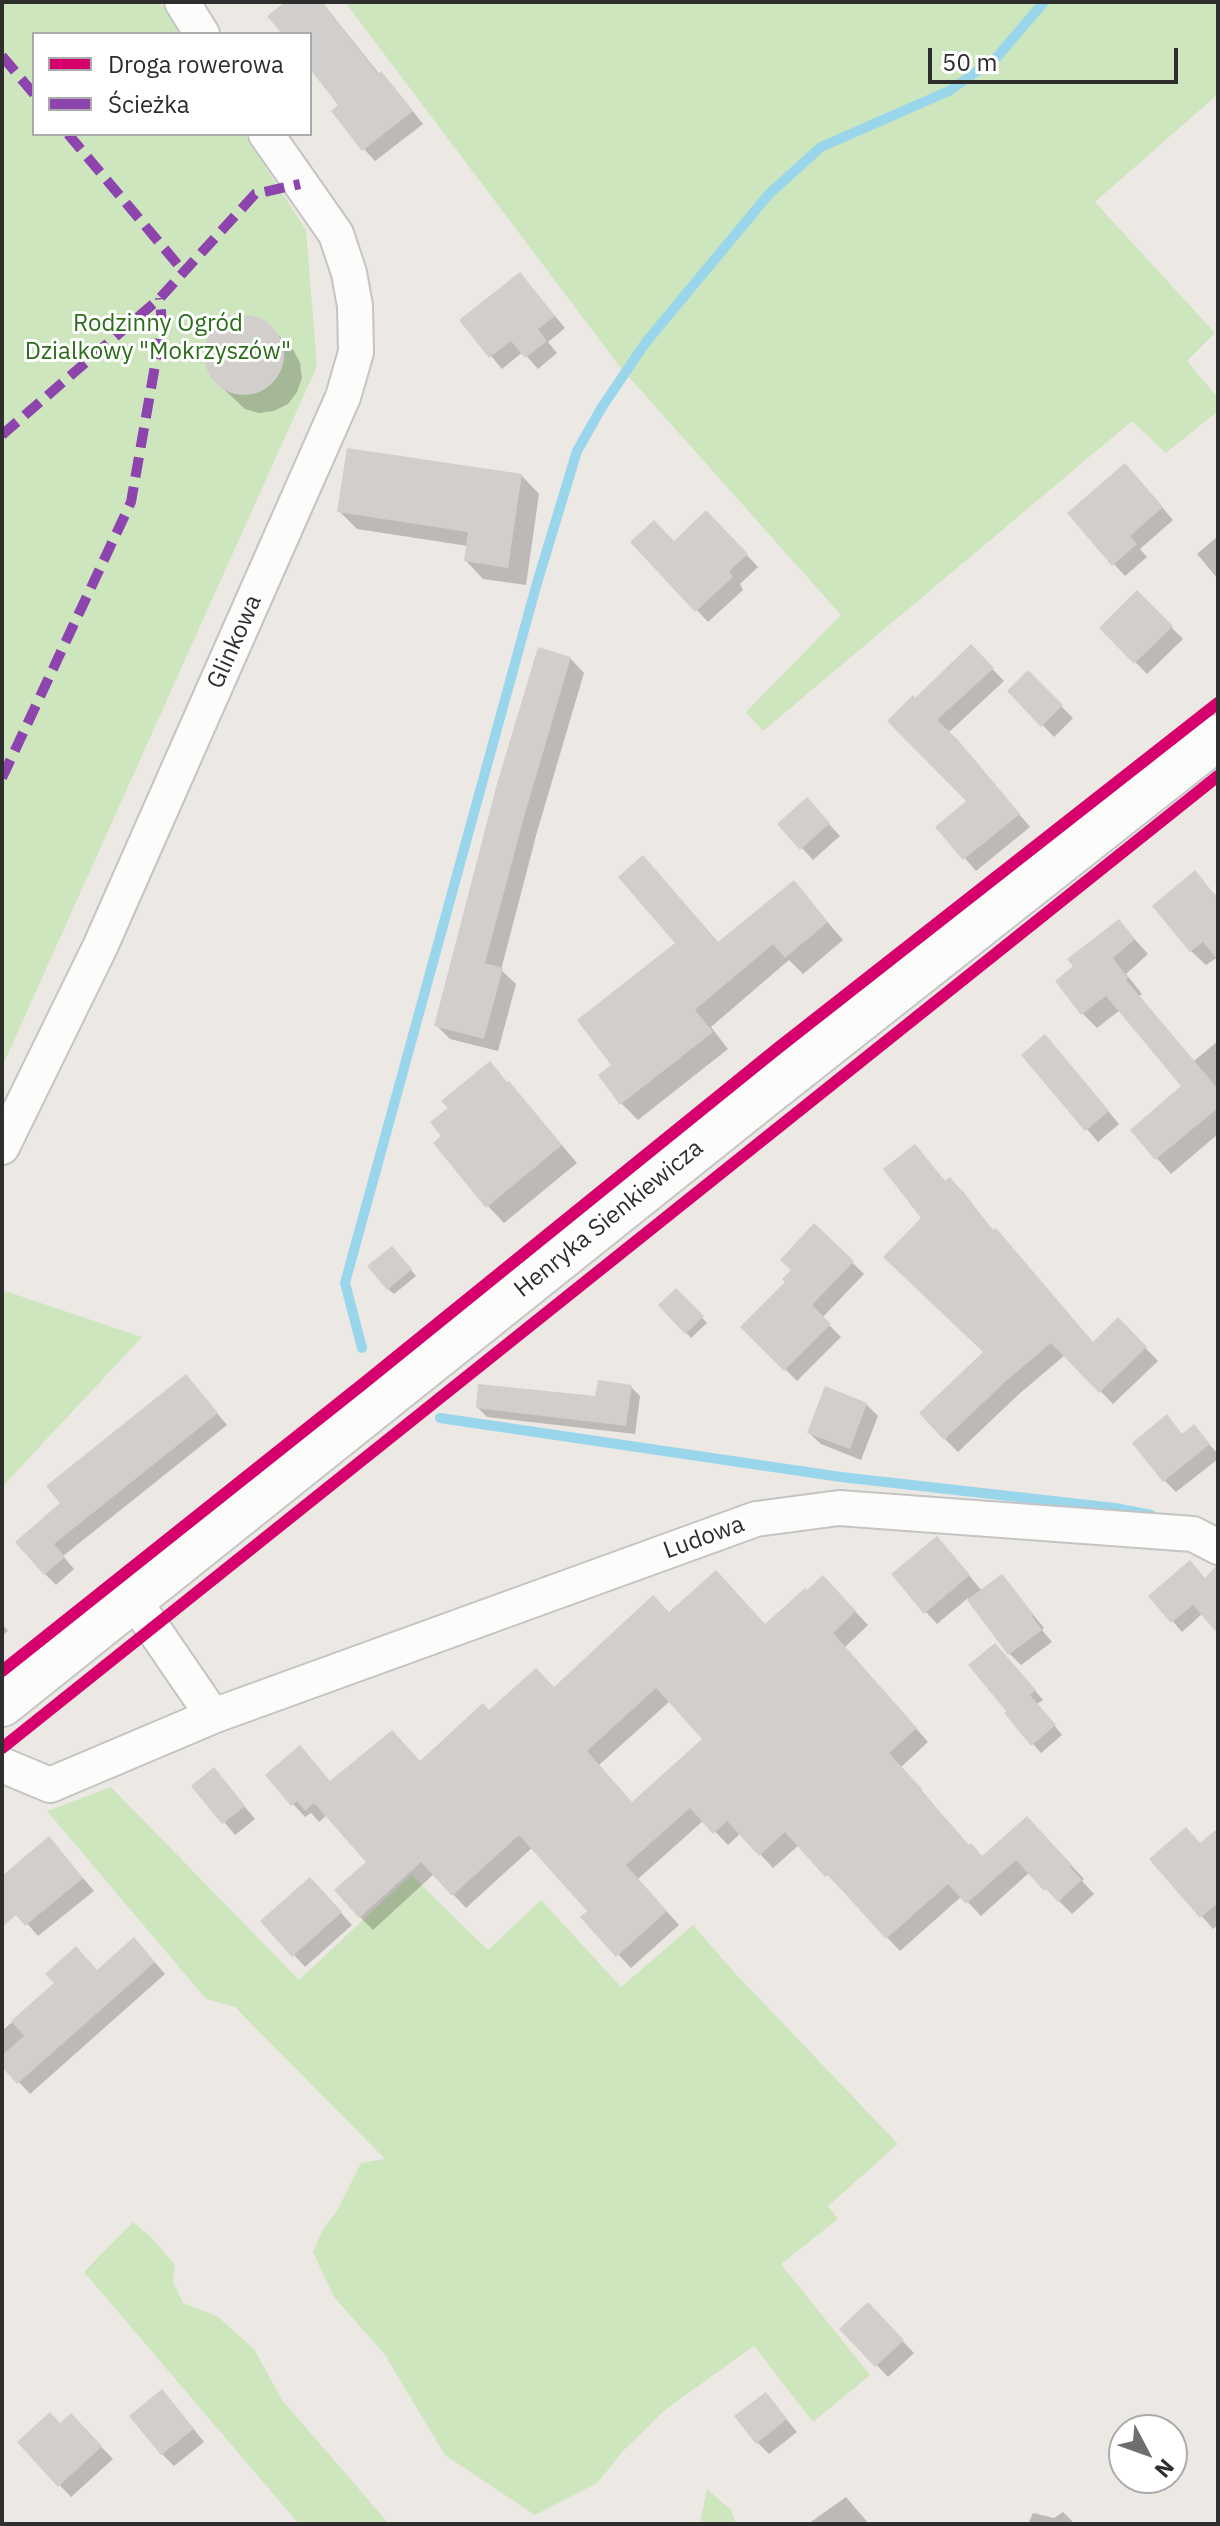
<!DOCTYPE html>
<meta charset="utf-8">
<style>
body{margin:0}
#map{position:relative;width:1220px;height:2526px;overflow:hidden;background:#ece8e4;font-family:"IBM Plex Sans",sans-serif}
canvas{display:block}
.frame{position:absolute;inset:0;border:4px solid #2e2e2e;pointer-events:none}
.legend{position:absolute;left:32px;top:32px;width:280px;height:104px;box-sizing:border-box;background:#fff;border:2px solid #ababab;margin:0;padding:10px 14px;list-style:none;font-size:24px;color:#2e2e2e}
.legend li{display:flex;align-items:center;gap:16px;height:40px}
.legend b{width:40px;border:2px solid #ababab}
.north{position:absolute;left:1108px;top:2414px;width:80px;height:80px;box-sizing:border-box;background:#fff;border:2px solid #ababab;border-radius:50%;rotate:131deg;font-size:22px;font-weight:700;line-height:32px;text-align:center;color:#2e2e2e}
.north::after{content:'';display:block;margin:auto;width:28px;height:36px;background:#706f6e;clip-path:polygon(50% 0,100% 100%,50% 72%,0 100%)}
.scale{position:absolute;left:928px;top:48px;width:250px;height:36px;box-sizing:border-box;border:4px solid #2e2e2e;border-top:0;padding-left:10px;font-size:24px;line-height:28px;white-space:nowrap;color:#2e2e2e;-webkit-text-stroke:6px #fff;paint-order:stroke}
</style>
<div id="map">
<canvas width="1220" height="2526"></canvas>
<div class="frame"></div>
<ul class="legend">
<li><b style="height:10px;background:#d6006c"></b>Droga rowerowa</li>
<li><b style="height:10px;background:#8e44ad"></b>Ścieżka</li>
</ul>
<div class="north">N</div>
<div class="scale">50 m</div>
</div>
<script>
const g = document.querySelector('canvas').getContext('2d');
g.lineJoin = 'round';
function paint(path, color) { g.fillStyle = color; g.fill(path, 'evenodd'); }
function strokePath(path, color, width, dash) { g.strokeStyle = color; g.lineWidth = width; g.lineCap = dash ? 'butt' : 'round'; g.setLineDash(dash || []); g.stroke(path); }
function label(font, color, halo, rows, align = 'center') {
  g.font = font + ' "IBM Plex Sans",sans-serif'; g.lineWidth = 6; g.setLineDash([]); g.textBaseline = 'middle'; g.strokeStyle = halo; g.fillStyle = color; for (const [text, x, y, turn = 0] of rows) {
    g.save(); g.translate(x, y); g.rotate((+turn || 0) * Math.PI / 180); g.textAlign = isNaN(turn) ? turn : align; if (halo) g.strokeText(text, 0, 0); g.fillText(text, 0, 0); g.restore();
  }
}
paint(new Path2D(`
 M2 2H160L180 34H34V134H244L306 230 317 366 2 1067Z
 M345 2H1218V94L1095 202 1215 333 1187 361 1218 398V411L1166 453 1132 421 763 731 746 712 841 615 620 367Z
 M2 1290 142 1337 2 1487Z
 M111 1787 299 1980 411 1875 488 1950 541 1900 621 1987 693 1925 733 1971 898 2144 828 2206 838 2219 781 2264 870 2375 813 2422 754 2346 666 2409 624 2450 597 2483 535 2515 445 2455 385 2355 334 2297 313 2252 322 2231 338 2209 361 2163 385 2159 235 2007 206 1999 47 1811Z
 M133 2222 151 2237 175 2265 173 2281 183 2303 217 2316 254 2349 282 2400 389 2524H299L84 2272Z
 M707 2489 731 2510 736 2524H700Z`), '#cee6be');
paint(new Path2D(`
 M288 2H322L380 75 381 74 393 86 423 124 375 161 364 149 341 105 310 66V34H284Z
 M520 274 565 328 548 342 557 353 538 369 523 352 502 369 462 321Z
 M248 316 262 321 274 331 293 349 300 363 302 378 297 392 288 404 274 411 259 413 245 409 214 380 207 367 205 351 210 337 220 325 233 318Z
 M522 476 539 494 526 585 483 579 466 561 468 546 357 529 340 512Z
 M1136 477 1173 520 1140 549 1147 557 1125 576 1114 564Z
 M718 524 758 567 740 584 743 590 708 622 633 542 674 543Z
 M1218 536V579L1197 554Z
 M1137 593 1183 639 1147 674 1102 628Z
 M971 647 1004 681 948 733 969 755 1030 827 976 871 938 827 969 801 915 700Z
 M570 658 584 673 537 832 501 970 516 984 498 1051 450 1039 436 1025Z
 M1028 673 1073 718 1054 737 1010 691Z
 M818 812 840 836 813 860 780 824Z
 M643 858 719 943 794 883 843 940 803 974 789 960 711 1027 728 1049 638 1120 621 1103 614 1065 678 943Z
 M1195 873 1218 898V957L1206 965 1191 951Z
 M1119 922 1148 954 1126 974 1142 994 1139 996 1194 1061 1218 1041V1134L1171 1174 1132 1130 1184 1086 1120 1010 1097 1028 1083 1014 1058 981 1075 967Z
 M1056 1049 1119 1124 1098 1142 1023 1055Z
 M509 1083 577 1163 504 1223 488 1206Z
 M915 1147 946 1182 950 1179 963 1192 994 1232 1094 1344 1118 1320 1158 1361 1113 1404 1065 1355 1019 1394 958 1452 945 1439 985 1353 924 1218Z
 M814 1225 864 1274 822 1318 841 1337 797 1381 743 1327 788 1282Z
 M398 1254 416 1276 394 1294 388 1289Z
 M676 1290 707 1323 691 1338 661 1305Z
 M186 1376 227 1425 63 1556 74 1569 56 1585 45 1574 63 1504Z
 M631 1387 640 1396 635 1434 487 1417 478 1408 597 1398Z
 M866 1404 878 1416 861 1460 821 1444 809 1433Z
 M1167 1417 1183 1435 1194 1427 1218 1454V1459L1176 1492 1165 1481Z
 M948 1550 982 1591 1002 1576 1044 1628 1042 1630 1052 1642 1021 1665 1010 1654 968 1598 937 1624 926 1612Z
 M836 1591 868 1625 845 1647 928 1742 901 1767 970 1847 983 1858 1039 1831 1084 1879 1082 1881 1094 1894 1072 1914 1030 1872 981 1916 962 1896 900 1951 799 1845 773 1868 741 1833 728 1845 704 1820 638 1879 679 1925 631 1968 583 1917 590 1911 533 1847 466 1908 434 1874 373 1930 360 1917 368 1862 327 1815 319 1822 311 1813 305 1817 267 1775 331 1783 421 1763 489 1712 555 1690 669 1614 766 1626ZM670 1701 705 1739 633 1804 599 1765Z
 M1218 1594V1631L1203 1613 1182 1632 1151 1596Z
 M2 1624 8 1631 2 1636Z
 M1004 1654 1043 1700 1037 1704 1062 1735 1041 1753 1033 1744Z
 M214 1770 255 1819 235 1835 194 1786Z
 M60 1851 94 1891 38 1936 2 1895V1878Z
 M1152 1859 1218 1866V1925L1213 1929Z
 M322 1892 352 1925 305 1967 294 1955Z
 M145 1951 165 1974 30 2094 2 2064V2031L57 1983 98 1972Z
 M868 2305 914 2353 888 2377 842 2329Z
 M766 2394 797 2432 769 2454 757 2442Z
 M173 2403 204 2442 174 2466 162 2454Z
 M71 2416 113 2459 71 2497 19 2442 60 2425Z
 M846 2497 869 2524H808Z
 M1063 2512 1075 2524H1028L1033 2513 1054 2518Z`), '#0003');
strokePath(new Path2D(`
 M362 1348 345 1283 537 583 577 451 602 407 646 342 769 194 821 147 949 91 997 57 1044 2
 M440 1418 841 1477 1115 1508 1151 1515`), '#99d6ec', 10);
paint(new Path2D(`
 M285 2H322L378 74 381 71 413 111 362 151 331 111 338 105 310 69V34H282L267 16Z
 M520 272 555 316 538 329 547 341 525 358 511 341 489 358 459 320Z
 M204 355a40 40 0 1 1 80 0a40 40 0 1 1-80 0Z
 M347 448 522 474 508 568 464 561 468 532 337 512Z
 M1125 463 1163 507 1130 536 1137 544 1112 566 1067 513Z
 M706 510 748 554 729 571 733 577 695 612 630 542 654 520 674 541Z
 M1137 590 1173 626 1134 664 1099 628Z
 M971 644 994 668 937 720 958 740 1020 814 963 860 935 827 966 801 887 721 913 695 915 698Z
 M538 647 571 657 524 817 485 963 503 968 484 1039 434 1026 497 784Z
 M1028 670 1063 705 1041 727 1007 691Z
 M807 797 830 823 800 850 777 824Z
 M643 855 718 942 794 880 828 922 785 958 773 944 695 1010 713 1032 620 1105 598 1075 611 1065 577 1020 675 943 618 877Z
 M1195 870 1218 899V960L1203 942 1190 952 1152 906Z
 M1119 919 1135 939 1113 958 1128 978 1126 980 1218 1089V1108L1155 1160 1130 1130 1181 1086 1106 996 1081 1015 1055 981 1073 966 1067 959Z
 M1045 1034 1109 1111 1085 1131 1021 1055Z
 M490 1061 507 1082 509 1081 562 1145 486 1208 433 1143 441 1136 430 1122 448 1108 441 1101Z
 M915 1144 945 1181 950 1177 993 1230 996 1228 1093 1342 1118 1317 1147 1347 1099 1393 1051 1343 1006 1381 944 1440 919 1413 983 1352 883 1257 921 1218 883 1169Z
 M814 1223 854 1261 812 1305 831 1324 784 1371 740 1327 785 1282 782 1279 791 1270 780 1260Z
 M392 1246 412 1269 387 1290 367 1266Z
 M676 1288 704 1316 685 1334 658 1305Z
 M186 1374 218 1413 54 1544 65 1557 44 1575 15 1542 60 1503 46 1486Z
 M598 1380 632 1385 626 1426 476 1408 478 1384 595 1396Z
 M825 1386 867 1403 850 1449 807 1433Z
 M1167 1414 1182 1434 1194 1424 1210 1444 1163 1482 1132 1443Z
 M937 1536 970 1575 924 1614 891 1574Z
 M1190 1560 1205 1578 1216 1566 1218 1567V1634L1193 1605 1171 1623 1148 1596Z
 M716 1570 765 1624 805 1588 807 1590 823 1575 856 1611 833 1633 917 1728 889 1753 923 1790 921 1791 969 1845 971 1843 982 1856 1027 1816 1072 1865 1070 1867 1082 1880 1058 1902 1046 1889 1044 1891 1016 1860 966 1904 948 1884 886 1939 828 1875 825 1877 785 1832 759 1856 727 1821 713 1834 690 1808 626 1865 667 1911 616 1957 580 1917 587 1911 519 1835 452 1896 421 1862 359 1918 334 1890 366 1862 314 1803 305 1811 297 1801 291 1806 265 1775 300 1745 330 1781 392 1730 420 1761 483 1703 489 1710 536 1668 554 1687 653 1595 669 1612ZM656 1688 702 1739 632 1802 587 1751Z
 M1002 1574 1034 1615 1032 1617 1042 1630 1008 1655 967 1600Z
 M995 1643 1036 1690 1030 1695 1056 1725 1031 1746 1004 1713 1006 1711 968 1665Z
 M214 1767 245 1806 222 1824 191 1786Z
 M1186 1827 1200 1843 1218 1828V1903L1200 1918 1149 1859Z
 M49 1836 83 1878 25 1926 16 1915 2 1927V1876Z
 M310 1877 342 1912 292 1957 260 1921Z
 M134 1937 155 1962 17 2084 2 2067V2055L24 2036 11 2021 54 1983 45 1974 76 1946 97 1970Z
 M868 2302 904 2340 875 2367 839 2329Z
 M162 2389 194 2429 161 2455 129 2416Z
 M766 2392 787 2419 756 2444 734 2416Z
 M50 2412 60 2423 71 2413 102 2446 58 2487 17 2442Z`), '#d1cecb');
const street = new Path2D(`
 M182 2 202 34
 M2 1147 100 947 343 397 356 352 355 306 349 273 336 234 266 134
 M133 1599 213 1716 756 1519 839 1508 1193 1534 1218 1547
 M2 1765 50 1785 213 1716`);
const secondary = new Path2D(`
 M2 1704 764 1095 1218 737`);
strokePath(street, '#c5c4c5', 38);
strokePath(secondary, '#c5c4c5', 48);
strokePath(street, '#fcfcfb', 34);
strokePath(secondary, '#fcfcfb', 44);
strokePath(new Path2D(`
 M2 56 34 94
 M68 134 184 272
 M2 435 160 298 255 194 300 184
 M2 778 131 502 162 326 160 298`), '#8e44ad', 10, [20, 10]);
strokePath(new Path2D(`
 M2 1671 364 1383 778 1048 1218 703
 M2 1748 1218 776`), '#d6006c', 12);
label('24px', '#2c6e1b', '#fff', [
 ["Rodzinny Ogród",158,324],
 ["Dzialkowy \"Mokrzyszów\"",158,352]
]);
label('24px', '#2e2e2e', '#fff', [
 ["Glinkowa",235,642,-66],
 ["Henryka Sienkiewicza",609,1219,-39],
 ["Ludowa",704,1538,-20]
]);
</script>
